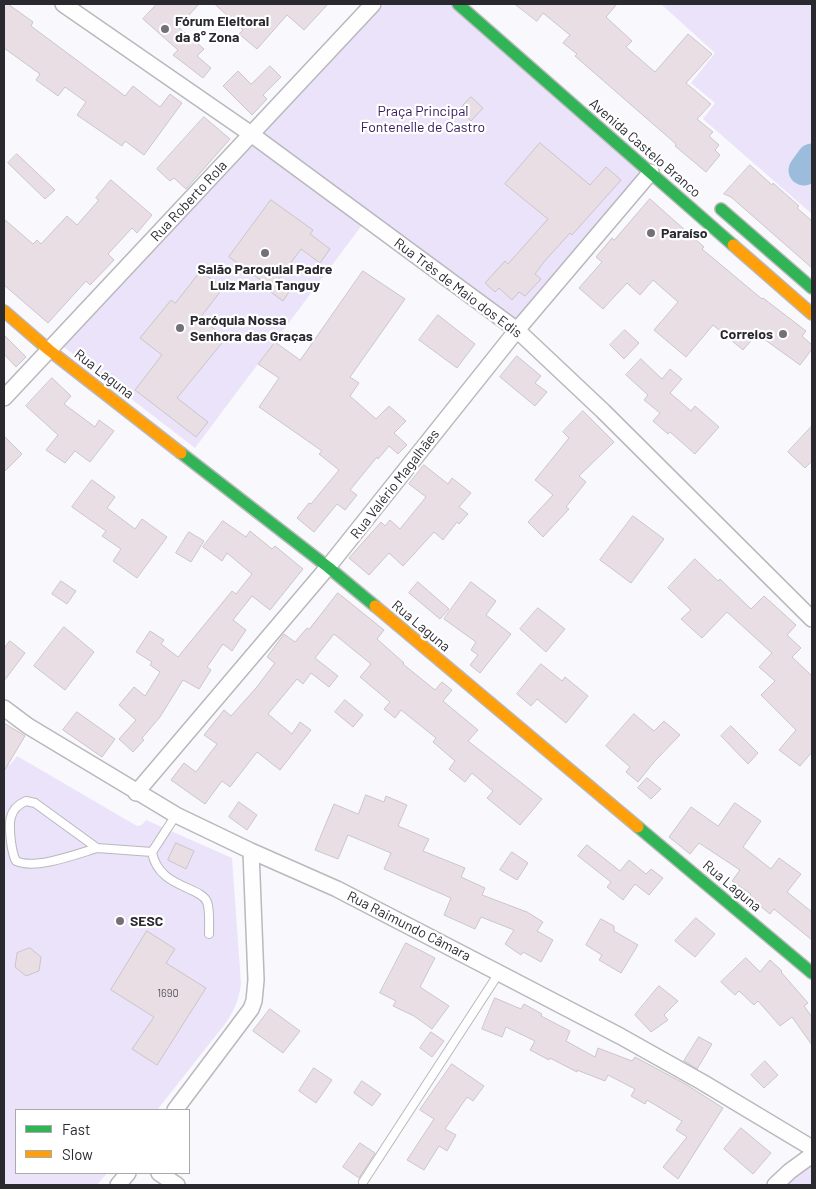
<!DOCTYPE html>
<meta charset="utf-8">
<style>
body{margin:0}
#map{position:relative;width:816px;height:1189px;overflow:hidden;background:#f9f8fc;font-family:Barlow,sans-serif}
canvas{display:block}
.frame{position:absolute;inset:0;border:5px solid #2b2930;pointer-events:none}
.legend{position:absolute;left:15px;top:1109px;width:175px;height:65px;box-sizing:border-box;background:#fff;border:1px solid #aaa9ac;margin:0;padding:6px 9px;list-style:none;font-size:15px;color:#2b2930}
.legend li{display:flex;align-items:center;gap:10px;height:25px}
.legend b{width:25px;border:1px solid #aaa9ac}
</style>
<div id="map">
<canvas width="816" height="1189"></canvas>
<div class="frame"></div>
<ul class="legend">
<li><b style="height:6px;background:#30b455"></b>Fast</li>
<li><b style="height:6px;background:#ff9f0a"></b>Slow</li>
</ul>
</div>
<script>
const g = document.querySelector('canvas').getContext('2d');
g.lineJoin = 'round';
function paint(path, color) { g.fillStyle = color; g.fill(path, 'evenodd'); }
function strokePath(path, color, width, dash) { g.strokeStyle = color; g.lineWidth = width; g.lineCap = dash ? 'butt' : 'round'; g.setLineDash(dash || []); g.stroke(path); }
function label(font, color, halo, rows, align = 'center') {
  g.font = font + ' Barlow,sans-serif'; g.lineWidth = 4.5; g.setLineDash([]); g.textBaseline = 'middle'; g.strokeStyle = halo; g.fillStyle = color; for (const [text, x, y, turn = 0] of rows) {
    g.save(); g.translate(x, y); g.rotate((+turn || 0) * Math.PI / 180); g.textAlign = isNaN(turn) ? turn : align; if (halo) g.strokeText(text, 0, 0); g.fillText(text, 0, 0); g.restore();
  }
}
paint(new Path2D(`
 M384 4H453L645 174 518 324 262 134Z
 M661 4H812V214L703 119 715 103 691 83 715 53Z
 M252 143 362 225 195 448 60 344Z
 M17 756 137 826 142 825 146 820 232 858 241 984C239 1000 234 1011 225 1024L157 1110H16V1173H107L97 1185H4V762L10 765Z
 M812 1164V1185H787Z`), '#eae3fa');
strokePath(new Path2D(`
 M804 170 812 159`), '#9cbcdc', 31);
const building = new Path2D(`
 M4 4H8L33 22 31 26 125 96 133 86 160 107 170 94 182 103 144 155 125 141 122 146 77 115 86 102 65 87 58 96 36 80 40 74 4 48Z
 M157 4H199L178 27 204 49 197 56 211 68 203 78 173 55 178 50 143 19Z
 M215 4H328L304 30 287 15 257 49 239 34 243 30Z
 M515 4H617L606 17 632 41 626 47 655 72 688 34 712 54 686 83 711 104 697 119 713 132 709 136 719 145 715 150 720 155 706 172 675 146 676 144 575 56 577 54 563 43 570 35 543 13 537 21Z
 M270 66 281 77 263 95 267 99 252 115 223 86 238 71 251 84Z
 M471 97 483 108 471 121 459 110Z
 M204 117 230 139 186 189 174 178 170 181 157 169Z
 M540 143 590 185 606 167 621 180 572 235 570 233 543 263 535 274 541 279 525 296 519 292 512 300 499 288 495 292 485 283 505 261 508 264 548 219 505 184Z
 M17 154 55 190 45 199 8 163Z
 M750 165 772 185 773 183 799 206 797 208 812 221V268L731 197 724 194Z
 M111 180 152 215 137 233 132 228 108 254 114 260 90 285 86 281 48 323 4 285V219L33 244 37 240 41 244 67 216 77 225 99 200 96 198Z
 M650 199 704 247 702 249 762 299 763 298 806 331 802 336 812 345V349L800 365 757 334 743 350 713 325 686 357 654 330 678 302 653 280 640 295 627 283 603 309 579 288 602 262 596 257 612 238 614 240Z
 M271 200 313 230 310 234 330 249 320 263 301 249 278 280 291 289 283 301 268 290 270 287 229 257Z
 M201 271 223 288 200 318 226 338 177 398 208 422 196 437 135 390 162 355 140 338 171 300 175 303Z
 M363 271 405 299 350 377 359 383 350 396 376 419 389 406 406 421 394 433 407 445 398 454 389 446 378 459 377 457 350 490 357 495 345 510 337 504 314 532 297 518 309 503 311 504 339 470 319 454 322 451 259 407 279 378 258 364 275 342 300 360Z
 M438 315 475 344 457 368 419 340Z
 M625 330 639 343 624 359 610 345Z
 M4 335 26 357 16 367 4 354Z
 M517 356 541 376 535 383 547 392 535 406 500 377Z
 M641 359 662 379 670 369 682 379 670 393 691 411 695 406 719 427 695 454 670 432 668 434 653 421 660 413 644 400 648 395 626 375Z
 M52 378 71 396 64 404 95 427 99 420 114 431 90 462 75 451 65 463 46 450 58 435 26 406Z
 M583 411 614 442 579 476 586 482 566 507 569 509 543 537 528 522 553 495 535 480 569 438 563 432Z
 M812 426V461L805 468 788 452Z
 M4 436 22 454 4 472Z
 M424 465 448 484 452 478 471 493 459 507 468 514 459 524 457 522 443 540 434 532 403 566 389 553 369 575 349 558 381 522 385 526 390 520 400 529 426 497 409 484Z
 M92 480 115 497 107 508 135 529 142 519 167 537 137 578 113 561 121 549 102 536 106 531 72 507Z
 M633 516 664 539 631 583 600 560Z
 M223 521 246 537 250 531 272 549 275 546 303 569 270 610 252 596 233 620 246 630 232 651 223 644 207 667 211 670 199 689 183 680 160 717 142 738 144 740 133 752 119 739 136 720 119 705 134 687 145 696 160 672 150 665 152 662 136 652 150 631 164 640 161 644 178 657 232 591 236 594 252 574 227 553 222 561 203 547Z
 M189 532 204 541 191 562 176 553Z
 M695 559 718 581 720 579 751 609 764 596 796 625 787 635 801 648 792 657 812 676V752L800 766 779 750 796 730 761 695 775 681 759 667 772 653 727 612 702 638 681 619 691 610 668 588Z
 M61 581 76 591 67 604 52 594Z
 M418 582 449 609 440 619 409 593Z
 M471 582 496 601 486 615 511 634 480 673 470 665 478 655 471 650 476 642 444 619Z
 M338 593 384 630 377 639 404 663 403 664 435 690 442 682 452 690 443 701 478 730 468 741 542 799 520 825 487 798 493 791 472 773 465 782 449 769 455 761 433 742 436 738 401 710 395 718 384 709 390 702 360 677 371 664 334 634 315 658 338 676 329 687 311 673 303 684 297 679 268 714 292 734 300 722 311 730 280 770 257 752 230 787 222 781 205 804 171 780 184 763 196 772 217 744 204 735 224 710 231 716 256 688 275 663 267 657 284 634 295 642 307 628 309 629Z
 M538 608 565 629 546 652 520 629Z
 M64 627 94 652 65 690 34 666Z
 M10 641 25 653 4 681V649Z
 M541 664 562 681 565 677 588 696 566 723 537 699 531 706 517 694Z
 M345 700 363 715 353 727 335 712Z
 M77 712 115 739 102 757 63 730Z
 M634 714 654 731 664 721 680 735 654 762 638 782 626 772 630 767 606 746Z
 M4 723 25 736 4 771Z
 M731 726 758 753 748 764 721 736Z
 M647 778 661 789 651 799 638 788Z
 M366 795 384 802 386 796 407 805 398 826 429 839 423 851 465 868 461 877 485 888 482 895 527 912 543 922 537 931 553 940 541 962 523 952 521 955 505 944 514 930 481 917 475 929 444 915 451 898 384 869 391 853 348 835 338 859 315 850 334 804 358 814Z
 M239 802 257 815 247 830 229 817Z
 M735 803 761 821 743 847 771 869 779 858 801 874 787 892 812 912V940L774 909 770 914 749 897 751 894 732 881 740 870 699 843 690 854 669 837 691 807 718 826Z
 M176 843 194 851 186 869 168 860Z
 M587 845 620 871 629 860 646 874 651 869 663 878 649 895 635 884 623 900 607 887 611 882 578 856Z
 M512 852 528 863 517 880 500 870Z
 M696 918 715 934 695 957 675 941Z
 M601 919 614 926V931L638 945 621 973 599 960 602 955 586 945Z
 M147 931 175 949 166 963 206 988 157 1065 132 1049 154 1017 111 990Z
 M406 943 435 958 420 987 449 1006 432 1029 414 1016 393 1006 396 1001 380 993Z
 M30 948 41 957 39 971 26 976 15 967 17 953Z
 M746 958 760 972 770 960 782 971 781 972 808 1003 804 1006 812 1017V1045L792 1017 780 1026 758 1001 754 1005 739 991 735 995 721 982Z
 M659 986 678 1001 664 1015 668 1020 651 1032 635 1015Z
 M495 998 521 1009 524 1004 542 1014 541 1016 570 1031 566 1041 595 1057 598 1048 632 1061 635 1057 687 1085 723 1108 678 1179 663 1167 687 1137 676 1130 682 1121 647 1100 645 1104 631 1096 635 1089 608 1075 605 1081 577 1070V1072L550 1058 549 1060 530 1050 535 1041 506 1027 502 1037 482 1029Z
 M270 1009 300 1031 283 1053 253 1031Z
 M431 1032 444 1041 432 1057 420 1048Z
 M699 1037 712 1044 697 1069 684 1061Z
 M765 1061 778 1075 764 1088 751 1075Z
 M452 1064 484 1086 473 1101 467 1097 445 1129 456 1135 447 1151 439 1146 424 1170 407 1160 434 1119 420 1110Z
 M314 1068 332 1080 316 1103 299 1091Z
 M362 1081 381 1094 372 1106 354 1093Z
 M741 1128 771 1153 753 1174 724 1149Z
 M360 1143 375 1153 359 1178 343 1167Z`);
paint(building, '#e8dee4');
strokePath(building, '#cac6c9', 1);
const lane = new Path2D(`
 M26 801 35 803 97 848C77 854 35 870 16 861 13 856 12 849 11 842 9 825 7 809 26 801Z
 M97 848 152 852 176 815
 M152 852C158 888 201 886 207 902 210 909 209 926 209 934
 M363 1182 499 973`);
const street = new Path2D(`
 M63 4 251 134 517 330 603 411 812 619
 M4 398 373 4
 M4 708 28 726 176 815 251 851 337 889 499 973 620 1036 702 1082 812 1148
 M136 793 328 567 517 330 651 172
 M175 1110 251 1009 254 1001 256 980 251 851
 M159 1173 177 1185
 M118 1185 128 1173
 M775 1185 790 1171 812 1155`);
const fast = new Path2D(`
 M458 4 733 245
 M721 209 812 288
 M181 453 328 567 375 606
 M638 827 812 973`);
const slow = new Path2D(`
 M733 245 812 314
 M4 311 49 350 181 453
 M375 606 638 827`);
strokePath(lane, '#b9b8bd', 10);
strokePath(street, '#b9b8bd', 18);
strokePath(fast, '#b9b8bd', 14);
strokePath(slow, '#b9b8bd', 14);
strokePath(lane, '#fefeff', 8);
strokePath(street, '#fefeff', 15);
strokePath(fast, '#30b455', 11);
strokePath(slow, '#ff9f0a', 11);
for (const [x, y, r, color] of [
 [165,29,5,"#737177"],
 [651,233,5,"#737177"],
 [265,253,5,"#737177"],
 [180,328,5,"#737177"],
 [783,334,5,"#737177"],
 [120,921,5,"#737177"]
]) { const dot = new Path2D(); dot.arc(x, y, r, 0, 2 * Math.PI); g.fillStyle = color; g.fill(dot); strokePath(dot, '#fff', 2); }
label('11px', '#5c585f', null, [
 ["1690",168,993]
]);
label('bold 14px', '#2b2930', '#fff', [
 ["Fórum Eleitoral",175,21],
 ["da 8° Zona",175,37],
 ["Paraíso",661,233],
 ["Salão Paroquial Padre",265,269,"center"],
 ["Luiz Maria Tanguy",265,285,"center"],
 ["Paróquia Nossa",190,320],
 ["Senhora das Graças",190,336],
 ["Correios",773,334,"right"],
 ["SESC",130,921]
], 'left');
label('14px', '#34175a', '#fff', [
 ["Praça Principal",423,111],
 ["Fontenelle de Castro",423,127]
]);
label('14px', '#2b2930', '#fff', [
 ["Avenida Castelo Branco",645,148,41],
 ["Rua Roberto Rola",189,201,-47],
 ["Rua Três de Maio dos Edis",458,288,37],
 ["Rua Laguna",104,374,38],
 ["Rua Valério Magalhães",395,484,-52],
 ["Rua Laguna",421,626,40],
 ["Rua Laguna",732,886,40],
 ["Rua Raimundo Câmara",409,926,27]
]);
</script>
